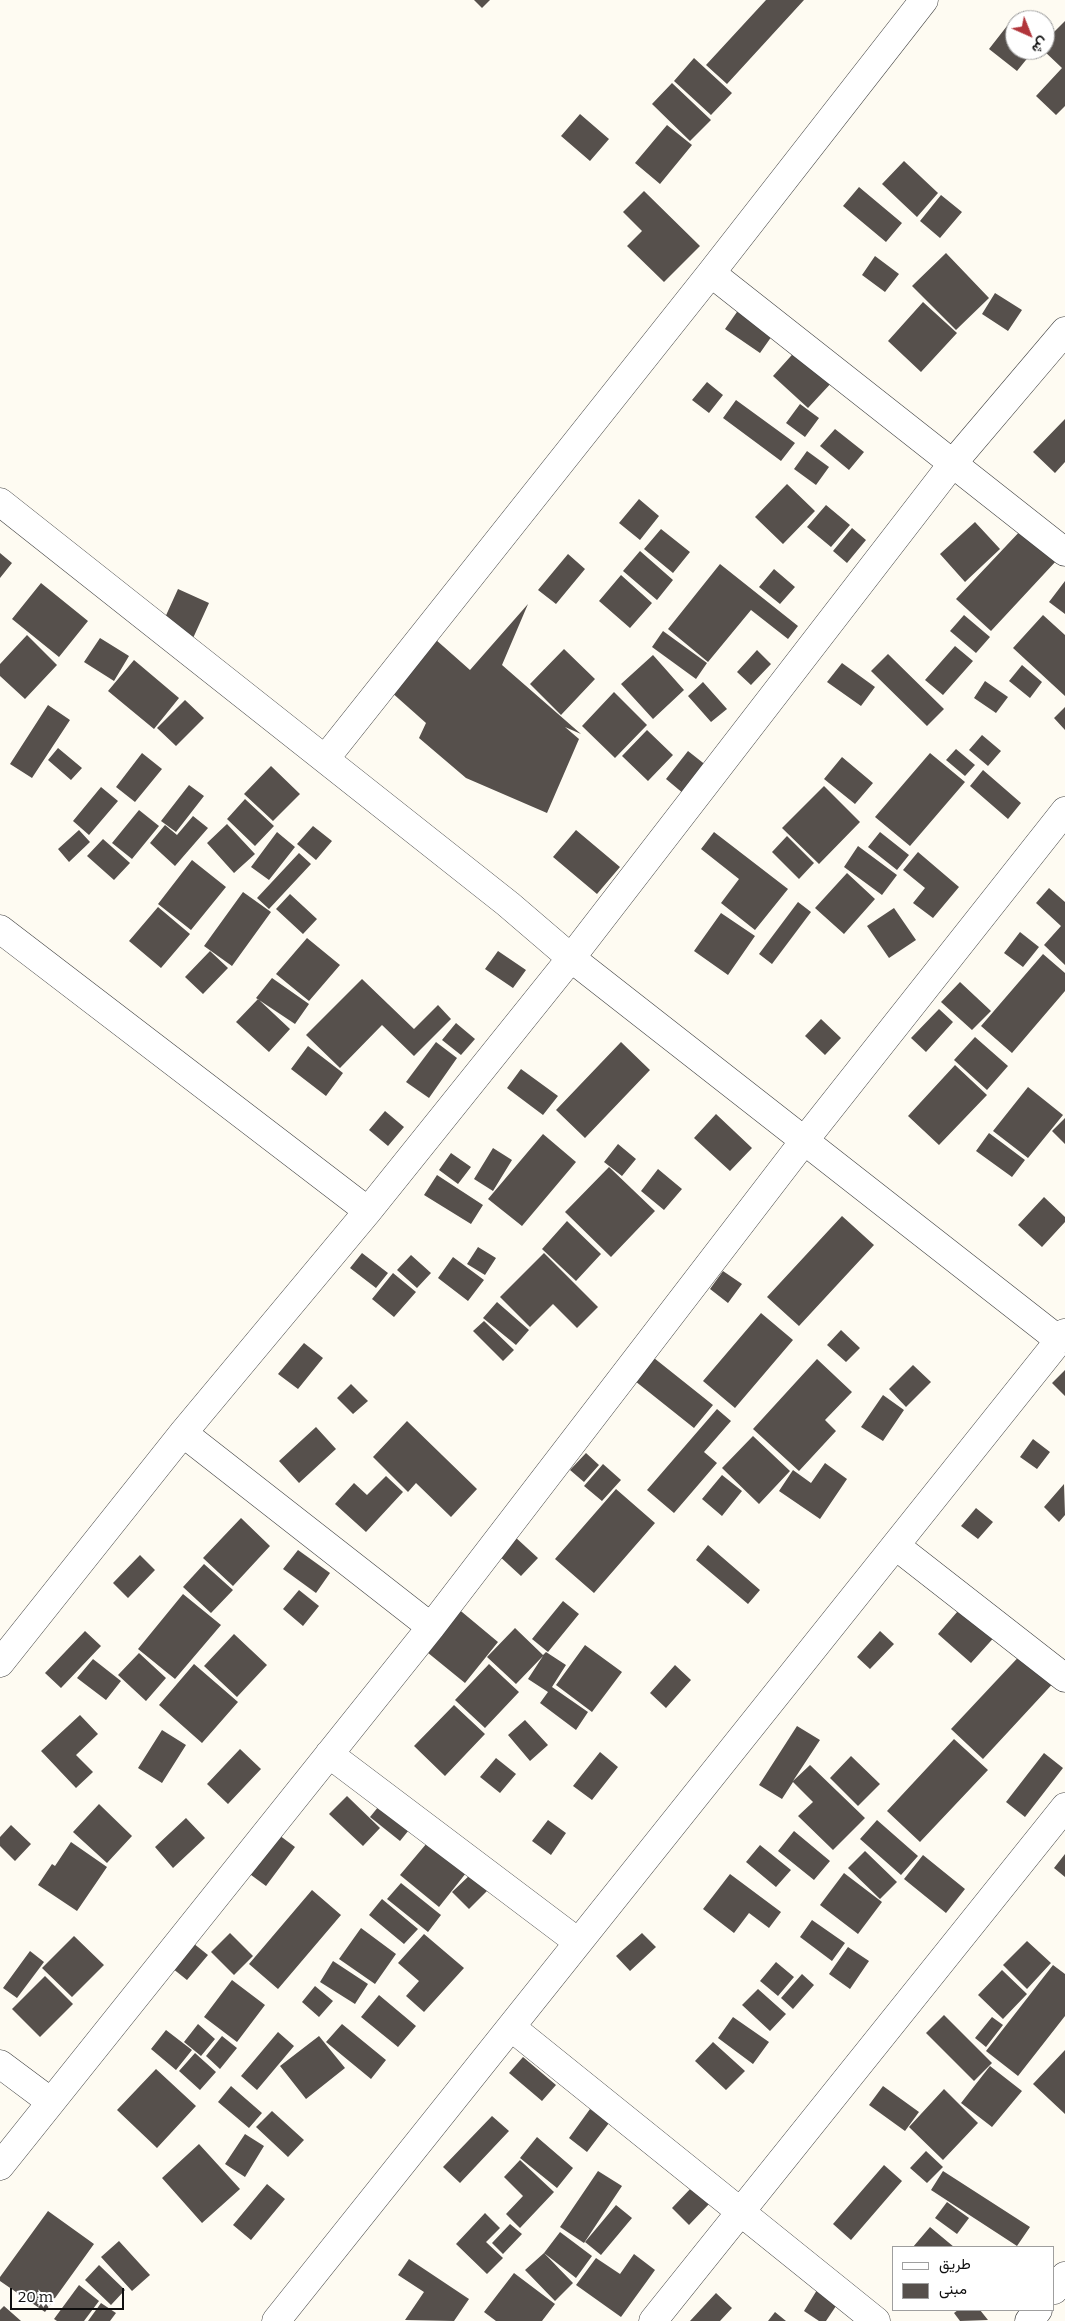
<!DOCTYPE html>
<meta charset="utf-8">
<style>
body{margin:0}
#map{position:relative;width:1065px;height:2321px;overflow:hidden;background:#fefbf2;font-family:Bitter,Vazirmatn,serif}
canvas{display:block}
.legend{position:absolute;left:892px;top:2246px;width:162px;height:65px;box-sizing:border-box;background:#fff;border:1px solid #9f9f9f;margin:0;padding:6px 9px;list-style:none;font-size:15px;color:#0f0f0f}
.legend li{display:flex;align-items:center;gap:10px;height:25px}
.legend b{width:25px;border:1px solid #9f9f9f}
.north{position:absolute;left:1005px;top:10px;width:50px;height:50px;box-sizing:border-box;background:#fff;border:1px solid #9f9f9f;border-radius:50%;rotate:136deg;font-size:14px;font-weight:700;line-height:20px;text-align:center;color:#0f0f0f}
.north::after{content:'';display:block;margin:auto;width:18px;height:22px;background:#b1353b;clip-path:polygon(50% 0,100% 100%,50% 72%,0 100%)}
.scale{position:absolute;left:10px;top:2288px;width:114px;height:22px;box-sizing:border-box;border:2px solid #0f0f0f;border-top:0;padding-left:6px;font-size:15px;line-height:18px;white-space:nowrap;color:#0f0f0f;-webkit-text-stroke:4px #fff;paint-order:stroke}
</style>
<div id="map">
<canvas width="1065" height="2321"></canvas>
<ul class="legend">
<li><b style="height:6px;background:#fff"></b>طريق</li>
<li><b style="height:14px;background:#56504c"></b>مبنى</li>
</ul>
<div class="north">ش</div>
<div class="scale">20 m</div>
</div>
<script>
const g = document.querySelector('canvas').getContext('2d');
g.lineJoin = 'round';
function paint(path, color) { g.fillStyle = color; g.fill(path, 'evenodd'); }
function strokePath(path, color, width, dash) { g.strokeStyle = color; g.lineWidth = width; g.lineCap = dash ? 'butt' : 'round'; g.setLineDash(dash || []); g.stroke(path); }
paint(new Path2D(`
 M474 0H490L482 8Z
 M766 0H804L727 84 706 65Z
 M1065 21V106L1056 115 1036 96 1062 68 1043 50H1045V41Z
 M1007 26 1015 32V50H1034L1017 71 989 49Z
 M694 58 732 93 711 115 674 81Z
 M672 83 711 120 690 141 652 104Z
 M580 114 609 139 590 161 561 136Z
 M667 125 692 145 660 184 635 163Z
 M904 161 938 193 917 217 882 184Z
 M859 187 902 223 886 242 843 206Z
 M644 191 700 246 664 282 627 246 642 231 623 212Z
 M941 195 962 212 940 238 920 221Z
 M946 253 989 298 956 330 912 286Z
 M875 256 899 274 885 292 862 275Z
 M995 293 1022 310 1008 331 982 314Z
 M746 299 781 323 760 353 725 329Z
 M923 302 957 333 921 372 888 341Z
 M799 347 834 380 808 408 773 376Z
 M707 382 723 395 709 413 692 400Z
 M736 400 795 443 781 461 723 418Z
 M800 404 819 418 805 437 786 423Z
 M1065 419V462L1055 473 1033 452Z
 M835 429 864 452 849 470 820 446Z
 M807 451 829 467 816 485 794 469Z
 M787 484 815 511 783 544 755 517Z
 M639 499 659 516 640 540 619 523Z
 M826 505 850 525 831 547 807 527Z
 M975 522 1000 549 965 582 940 554Z
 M852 528 866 540 847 563 833 551Z
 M1023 528 1057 560 991 631 956 599Z
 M661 529 690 552 673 573 644 549Z
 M640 551 673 580 657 600 623 571Z
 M0 553 12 563 0 578Z
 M568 554 585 569 556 604 538 590Z
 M720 564 798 626 788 639 751 610 708 662 668 629Z
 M774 569 795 587 780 604 759 587Z
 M621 575 652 603 630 628 599 601Z
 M1065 581V614L1049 602Z
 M41 583 88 621 59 657 12 619Z
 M178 589 209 603 189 647 158 633Z
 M528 604 502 665 581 734 565 727 579 739 547 813 466 778 419 738 426 723 390 691 435 639 470 670Z
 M964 615 990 637 976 653 950 631Z
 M1043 615 1065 635V696L1013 648Z
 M663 631 707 663 696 679 652 647Z
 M27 635 57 665 25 699 0 676V664Z
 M100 638 129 656 114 681 84 662Z
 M955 646 973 661 943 695 925 680Z
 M564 649 595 679 561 715 530 684Z
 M757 650 771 664 751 685 737 672Z
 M888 654 944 709 927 726 871 671Z
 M653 655 684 690 653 719 621 684Z
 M134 660 179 698 154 729 108 691Z
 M842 663 875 687 861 706 827 682Z
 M1022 665 1042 682 1030 698 1009 681Z
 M985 681 1008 697 996 713 974 698Z
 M703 682 727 709 711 722 688 696Z
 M614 692 647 725 615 758 582 726Z
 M185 700 204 718 176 746 157 728Z
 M48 705 70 720 32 778 10 764Z
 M1065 707V730L1054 718Z
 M647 730 673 755 648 781 622 756Z
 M982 735 1001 751 988 766 969 750Z
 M58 748 82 768 71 780 48 760Z
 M956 749 975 765 965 776 946 760Z
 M688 751 707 766 684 794 666 779Z
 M142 753 162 769 135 802 116 787Z
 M930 753 965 782 910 846 875 817Z
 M842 757 873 783 855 804 824 779Z
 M271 766 300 794 273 821 244 794Z
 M983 770 1021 803 1008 819 970 786Z
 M189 785 204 796 176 832 161 821Z
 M824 786 860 822 819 864 782 828Z
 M101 787 118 801 89 835 73 821Z
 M245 799 274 826 255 846 227 819Z
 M139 810 159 826 132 859 112 843Z
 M193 816 208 828 175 866 150 843 165 825 177 835Z
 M227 824 255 854 234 873 207 843Z
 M313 826 332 841 316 860 297 844Z
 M79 830 90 842 69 862 58 849Z
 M576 830 620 867 597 894 553 857Z
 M277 832 295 847 269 880 251 867Z
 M714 832 788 889 755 930 721 903 739 879 701 849Z
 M880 832 909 855 897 870 868 847Z
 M787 836 814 863 799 879 772 852Z
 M103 839 130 863 114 880 87 856Z
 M858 846 897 875 882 895 844 867Z
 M918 852 959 887 933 918 913 903 925 888 903 870Z
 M299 853 311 864 269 909 257 898Z
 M192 860 226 887 191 930 158 904Z
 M847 873 875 899 844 934 815 908Z
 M1049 888 1065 902V965L1044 945 1061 926 1036 903Z
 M243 892 271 912 232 966 204 946Z
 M290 894 317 919 303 934 276 909Z
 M798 902 811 912 772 964 759 954Z
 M158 907 190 934 161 968 129 941Z
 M894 908 916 940 889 958 867 926Z
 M721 913 755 936 728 975 694 951Z
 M1020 932 1039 947 1023 967 1004 953Z
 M307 938 340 965 309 1001 276 974Z
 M210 951 228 968 203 994 185 977Z
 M498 951 526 970 513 988 485 969Z
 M1043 954 1065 973V991L1012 1053 981 1026Z
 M272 978 309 1004 295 1024 256 998Z
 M362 979 414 1029 438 1005 451 1019 414 1056 382 1025 340 1068 306 1035Z
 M960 982 991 1011 972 1030 941 1002Z
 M258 999 290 1029 269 1052 236 1022Z
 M939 1009 953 1022 926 1052 911 1038Z
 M821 1019 841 1038 825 1055 805 1036Z
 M456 1023 475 1039 461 1055 442 1040Z
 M975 1037 1008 1066 987 1090 954 1060Z
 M436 1042 457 1058 429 1098 406 1082Z
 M621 1042 650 1070 585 1138 556 1110Z
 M308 1046 343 1073 326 1096 291 1069Z
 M955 1065 987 1095 939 1145 908 1116Z
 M521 1069 558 1096 543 1115 507 1088Z
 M1028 1087 1063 1115 1028 1158 993 1131Z
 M385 1111 404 1127 388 1146 369 1130Z
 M716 1114 752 1148 730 1171 694 1138Z
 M1065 1118V1144L1052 1131Z
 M989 1133 1025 1160 1012 1177 976 1151Z
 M543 1134 576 1162 522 1226 488 1199Z
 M618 1144 636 1159 622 1176 604 1162Z
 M493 1148 512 1160 493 1191 474 1179Z
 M451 1153 471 1167 458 1184 439 1170Z
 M609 1167 655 1211 611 1257 565 1212Z
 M658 1169 682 1189 664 1210 641 1191Z
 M437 1175 483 1205 471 1224 424 1195Z
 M1044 1197 1065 1217V1222L1042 1247 1018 1225Z
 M842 1216 874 1245 799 1326 767 1297Z
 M567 1221 601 1254 576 1281 542 1249Z
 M478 1247 496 1258 485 1275 467 1264Z
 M362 1253 388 1273 376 1288 350 1268Z
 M544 1253 598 1307 577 1328 553 1304 530 1327 500 1297Z
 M411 1255 431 1273 417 1288 397 1270Z
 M453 1257 484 1280 468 1301 438 1278Z
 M723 1271 742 1284 728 1303 710 1289Z
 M393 1273 416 1292 394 1317 372 1299Z
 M497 1302 529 1330 516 1345 483 1318Z
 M761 1313 793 1340 735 1408 703 1381Z
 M484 1321 514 1350 503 1361 473 1331Z
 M841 1330 860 1348 846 1362 827 1345Z
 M304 1343 323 1358 298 1389 278 1374Z
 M654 1358 713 1405 694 1428 635 1381Z
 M817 1359 852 1392 825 1420 836 1431 799 1471 753 1429Z
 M913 1365 931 1382 906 1407 889 1389Z
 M1065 1370V1396L1052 1383Z
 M351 1384 368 1401 353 1414 337 1398Z
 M883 1395 904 1410 883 1441 861 1427Z
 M717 1409 731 1421 704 1452 717 1463 674 1513 647 1490Z
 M407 1421 477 1489 451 1517 416 1483 408 1492 373 1457Z
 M316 1427 336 1449 299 1483 279 1461Z
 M753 1436 790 1471 759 1504 722 1468Z
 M1033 1439 1050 1452 1037 1469 1020 1457Z
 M586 1453 599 1465 584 1482 570 1470Z
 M825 1463 847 1479 820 1519 779 1491 793 1470 811 1483Z
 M603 1464 621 1480 602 1501 584 1486Z
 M722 1475 742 1491 722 1516 702 1499Z
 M386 1476 403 1492 366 1532 335 1504 354 1483 367 1495Z
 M1064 1484 1065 1515 1059 1522 1044 1507Z
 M616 1489 655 1523 594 1593 555 1559Z
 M976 1508 993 1522 978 1539 961 1526Z
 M241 1518 270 1546 233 1586 203 1558Z
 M514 1536 538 1558 521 1576 497 1554Z
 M708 1545 760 1590 748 1604 696 1560Z
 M298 1550 330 1573 316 1593 283 1569Z
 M140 1555 155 1570 128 1598 113 1583Z
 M204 1564 233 1590 211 1613 183 1587Z
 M299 1590 319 1606 303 1626 283 1609Z
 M183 1594 221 1625 175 1679 138 1649Z
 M563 1601 579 1614 548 1652 532 1639Z
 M964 1604 998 1633 971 1663 938 1634Z
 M456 1607 498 1642 465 1683 422 1648Z
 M515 1628 543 1655 546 1652 566 1665 552 1687 588 1712 576 1730 540 1703 548 1692 528 1679 543 1656 516 1684 487 1657Z
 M85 1631 101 1646 61 1688 45 1673Z
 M880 1631 894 1644 870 1669 857 1657Z
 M234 1634 267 1665 237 1697 204 1666Z
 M585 1645 622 1672 592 1712 556 1685Z
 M1026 1649 1058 1678 983 1759 951 1729Z
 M139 1653 166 1678 146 1701 118 1675Z
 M93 1659 121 1681 106 1700 77 1678Z
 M194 1664 238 1702 202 1743 159 1705Z
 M489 1664 519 1692 485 1728 455 1700Z
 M675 1665 691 1680 666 1708 650 1693Z
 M454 1705 485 1734 445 1776 414 1746Z
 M80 1715 98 1734 76 1755 93 1772 76 1788 41 1751Z
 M525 1720 548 1745 530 1761 508 1735Z
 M797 1726 820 1740 793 1781 810 1765 865 1818 833 1850 798 1816 813 1802 793 1782 782 1799 759 1785Z
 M162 1730 186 1745 162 1783 138 1768Z
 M954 1739 988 1770 920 1842 887 1811Z
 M240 1749 261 1769 228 1804 207 1784Z
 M600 1752 618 1767 592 1800 573 1786Z
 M1044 1753 1063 1768 1025 1817 1006 1802Z
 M851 1756 880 1784 858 1806 830 1778Z
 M496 1758 516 1774 500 1793 480 1777Z
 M347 1796 380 1828 363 1846 329 1814Z
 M383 1801 413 1825 400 1841 370 1817Z
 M99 1804 132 1836 107 1863 73 1832Z
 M186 1818 205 1838 173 1868 155 1847Z
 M548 1820 566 1833 551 1855 532 1841Z
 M877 1820 918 1856 901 1875 860 1839Z
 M11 1825 31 1844 15 1861 0 1846V1837Z
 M794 1831 830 1861 814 1880 778 1851Z
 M275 1832 295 1847 266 1886 247 1872Z
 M432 1837 470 1868 439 1907 400 1875Z
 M71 1842 107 1867 77 1911 38 1885 52 1864 55 1866Z
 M760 1845 791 1870 776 1887 746 1862Z
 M865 1851 897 1882 880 1899 848 1868Z
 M1065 1854V1877L1054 1868Z
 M923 1855 965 1889 946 1913 904 1879Z
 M844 1873 882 1902 858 1934 820 1905Z
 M471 1874 488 1890 469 1909 452 1892Z
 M730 1874 781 1912 769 1928 749 1913 734 1933 703 1909Z
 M401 1883 441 1915 428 1932 387 1899Z
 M312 1890 341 1915 278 1989 249 1964Z
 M382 1899 418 1929 404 1944 369 1915Z
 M812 1920 845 1943 832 1961 800 1937Z
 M361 1928 396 1954 375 1984 339 1959Z
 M230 1933 253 1956 234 1975 211 1952Z
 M642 1933 656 1947 630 1971 616 1956Z
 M424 1934 464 1968 424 2012 406 1996 419 1981 398 1963Z
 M74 1936 104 1965 72 1997 42 1968Z
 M1027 1941 1051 1963 1027 1989 1003 1965Z
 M193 1943 208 1955 187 1980 172 1968Z
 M848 1947 869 1961 850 1989 829 1974Z
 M30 1951 44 1962 17 1998 3 1988Z
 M333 1961 368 1984 355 2004 320 1982Z
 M776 1962 794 1977 778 1996 760 1981Z
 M1053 1965 1065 1974V2016L1018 2076 986 2051Z
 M1002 1970 1027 1994 1003 2019 978 1995Z
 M802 1974 814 1985 793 2009 781 1998Z
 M45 1976 73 2004 40 2037 12 2009Z
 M232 1980 265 2005 237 2042 204 2017Z
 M315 1986 333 2001 319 2017 302 2002Z
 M758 1989 786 2014 770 2031 742 2005Z
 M379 1995 416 2026 398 2047 361 2017Z
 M944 2015 992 2063 974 2081 926 2033Z
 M733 2017 769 2042 753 2064 718 2038Z
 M992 2017 1003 2025 986 2047 975 2038Z
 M198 2024 215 2039 201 2056 184 2042Z
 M342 2024 386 2060 371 2079 326 2042Z
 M166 2030 192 2050 176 2070 151 2049Z
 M278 2032 294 2046 257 2090 241 2076Z
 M222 2036 237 2048 220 2069 206 2056Z
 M319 2036 345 2068 306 2099 280 2066Z
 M713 2042 745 2071 726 2090 695 2061Z
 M1065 2050V2114L1033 2084Z
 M195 2053 216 2072 200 2090 179 2071Z
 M523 2057 556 2085 542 2101 509 2073Z
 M990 2066 1022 2091 992 2127 961 2103Z
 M156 2069 196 2106 157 2148 117 2110Z
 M231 2086 262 2113 249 2128 218 2102Z
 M883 2086 919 2112 905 2131 869 2105Z
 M944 2089 978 2123 943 2160 909 2127Z
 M590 2109 609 2123 587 2152 569 2138Z
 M272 2111 304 2140 288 2157 256 2127Z
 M492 2116 509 2131 460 2183 443 2167Z
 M245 2134 264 2146 245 2177 225 2164Z
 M537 2137 573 2168 557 2188 520 2158Z
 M199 2144 240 2189 202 2223 162 2178Z
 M926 2151 943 2167 927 2183 910 2168Z
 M520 2160 554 2192 520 2228 506 2214 523 2196 504 2177Z
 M884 2165 902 2181 851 2240 833 2224Z
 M598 2171 622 2186 584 2243 560 2227Z
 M943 2171 1030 2227 1017 2246 931 2190Z
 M267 2184 285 2199 251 2240 233 2225Z
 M692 2187 709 2204 689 2225 672 2208Z
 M947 2202 969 2218 957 2234 935 2218Z
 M616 2205 632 2218 601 2255 585 2242Z
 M48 2211 94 2244 45 2312 0 2281V2277Z
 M485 2213 500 2228 486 2242 503 2258 487 2274 456 2244Z
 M510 2224 522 2234 503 2254 492 2243Z
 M930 2227 954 2247H913Z
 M560 2232 592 2256 576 2278 544 2253 573 2283 555 2301 525 2270 544 2253Z
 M119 2241 150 2275 132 2291 101 2257Z
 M634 2254 655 2270 621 2317 576 2285 596 2258 620 2274Z
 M409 2259 469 2299 454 2321 405 2320 424 2292 398 2275Z
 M99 2265 125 2290 111 2305 85 2280Z
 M514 2273 555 2304 542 2321H496L484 2312Z
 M79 2285 99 2301 84 2321H57L54 2319Z
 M817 2290 838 2303 826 2321H819L804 2311Z
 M716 2293 732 2308 720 2321H690Z
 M101 2303 116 2313 110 2321H88Z
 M4 2306 21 2321H0V2310Z
 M958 2310H980L988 2320 960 2321 954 2313Z
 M775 2312 786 2321H768Z`), '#56504c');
const street = new Path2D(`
 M711 273 1065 552
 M0 502 508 904 571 958 1059 1340
 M325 759 711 273 924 0
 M0 929 368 1211
 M183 1433 431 1627
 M896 1546 1065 1678
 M0 1663 183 1433 368 1211 571 958 953 463 1065 331
 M329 1754 578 1942
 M511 2027 876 2321
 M0 2064 51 2102
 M0 2166 431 1627 804 1141 1065 811
 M1054 2290 1065 2276
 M276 2321 1065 1333
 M653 2321 1065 1807
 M1029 2321 1038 2310`);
strokePath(street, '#424242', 29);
strokePath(street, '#fff', 28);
</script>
